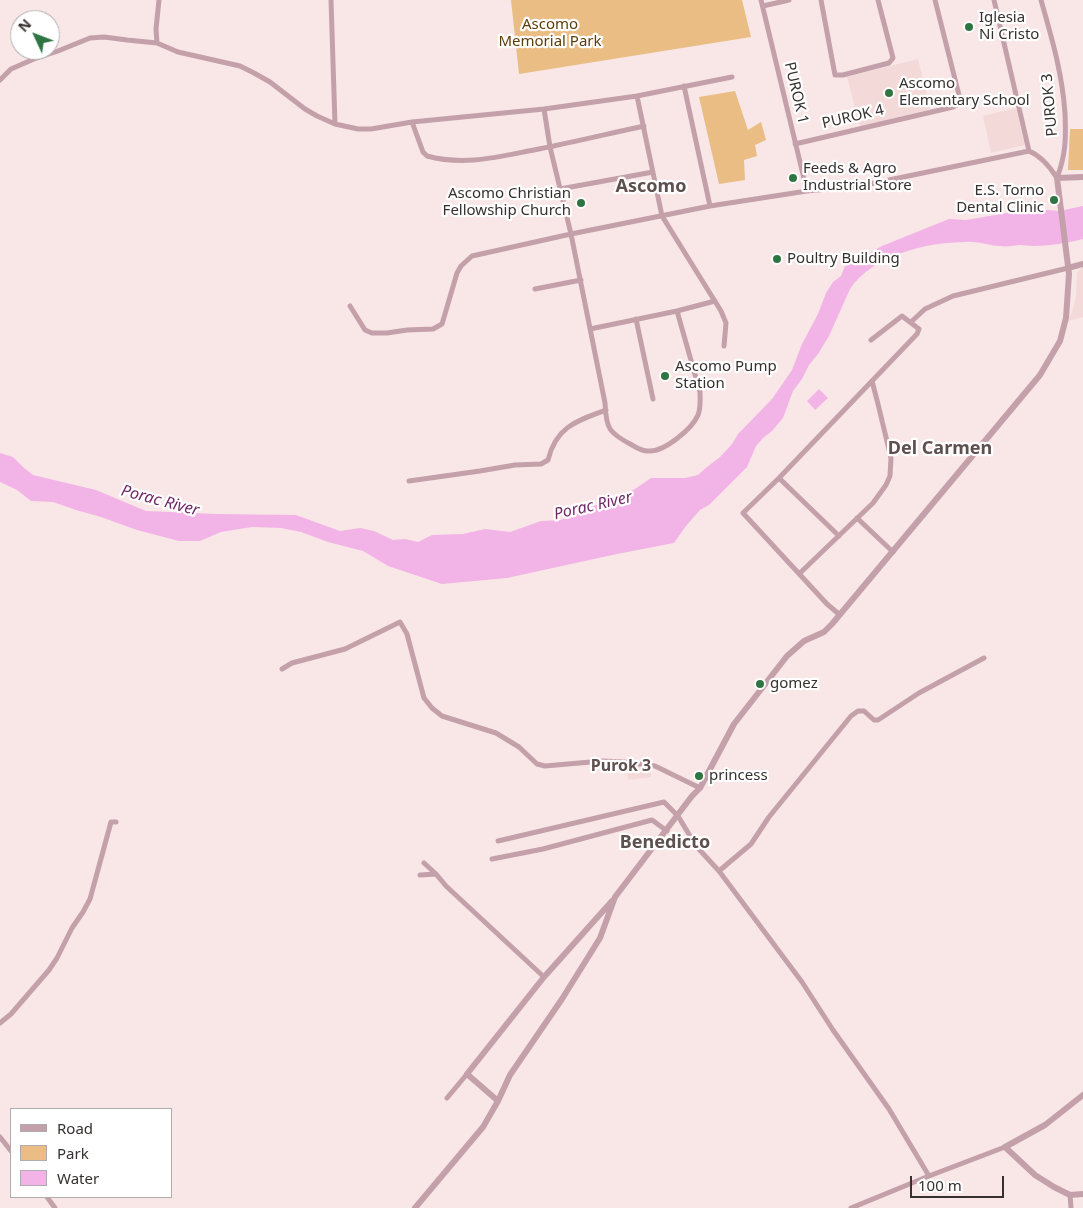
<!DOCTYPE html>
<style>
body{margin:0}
#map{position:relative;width:1083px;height:1208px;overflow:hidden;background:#f8e7e6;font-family:"Noto Sans",sans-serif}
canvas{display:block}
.legend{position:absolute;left:10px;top:1108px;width:162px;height:90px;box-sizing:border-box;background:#fff;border:1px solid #afacac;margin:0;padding:6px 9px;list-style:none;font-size:15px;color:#363030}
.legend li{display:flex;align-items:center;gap:10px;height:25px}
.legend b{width:25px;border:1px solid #afacac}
.north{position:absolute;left:10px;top:10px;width:50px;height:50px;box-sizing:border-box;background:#fff;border:1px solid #afacac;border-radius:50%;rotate:313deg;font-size:14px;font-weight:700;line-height:20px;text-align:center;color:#363030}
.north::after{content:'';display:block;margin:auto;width:18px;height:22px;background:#2f7541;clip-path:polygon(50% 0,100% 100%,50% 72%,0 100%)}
.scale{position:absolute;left:910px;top:1176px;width:94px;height:22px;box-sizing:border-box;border:2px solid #363030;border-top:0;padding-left:6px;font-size:15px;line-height:18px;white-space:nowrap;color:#363030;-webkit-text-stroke:4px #fff;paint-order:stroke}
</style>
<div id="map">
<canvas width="1083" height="1208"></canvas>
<ul class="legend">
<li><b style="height:6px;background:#c4a0ab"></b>Road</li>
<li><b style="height:14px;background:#e9bd83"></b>Park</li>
<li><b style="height:14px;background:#f2b4e7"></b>Water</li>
</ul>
<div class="north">N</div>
<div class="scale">100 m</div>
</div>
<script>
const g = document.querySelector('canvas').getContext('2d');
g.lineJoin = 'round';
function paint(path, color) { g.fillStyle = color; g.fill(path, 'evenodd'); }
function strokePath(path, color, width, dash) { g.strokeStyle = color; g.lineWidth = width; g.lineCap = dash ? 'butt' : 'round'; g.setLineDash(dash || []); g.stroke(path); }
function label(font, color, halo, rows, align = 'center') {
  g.font = font + ' "Noto Sans",sans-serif'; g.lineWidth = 4.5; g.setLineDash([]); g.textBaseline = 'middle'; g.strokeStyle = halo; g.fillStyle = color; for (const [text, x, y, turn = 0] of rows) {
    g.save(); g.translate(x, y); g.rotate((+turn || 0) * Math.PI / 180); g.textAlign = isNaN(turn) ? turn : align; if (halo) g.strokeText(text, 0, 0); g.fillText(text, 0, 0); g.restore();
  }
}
paint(new Path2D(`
 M918 59 930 109 860 127 847 77Z
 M1016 108 1025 145 991 153 983 116Z
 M1083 266V317L1068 321 1073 309 1076 295 1077 273Z
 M627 767H651V777L628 780Z`), '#f3dad8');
paint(new Path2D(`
 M511 0H742L751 37 519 74Z
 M735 91 748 130 761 122 766 140 755 145 757 156 744 160 745 180 719 184 699 97Z
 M1070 129H1083V170H1068Z`), '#e9bd83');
paint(new Path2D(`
 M1083 206V239C1067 243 1050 246 1034 246 1029 246 1024 245 1019 245 1012 246 1006 247 1000 246 988 246 979 241 966 242 927 242 873 255 850 289L829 336 818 354 809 365 802 379 793 391 783 418 772 431 763 438 756 446 747 467 709 505 700 510 686 526 674 543 617 554 507 578 442 584 388 566 363 551 328 542 301 532 281 528 252 527 221 532 200 541H179L137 530 101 517 76 510 53 502 31 501 17 490 0 482V453L13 457 23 467 33 475 96 490 146 511 216 514 296 515 340 531 360 528 374 531 393 540 405 539 418 542 432 535 463 534 485 529 510 532 541 521 561 520 579 511 611 500 635 489 651 478H685L698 475 707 467 720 457 732 444 738 434 772 399 792 370 802 344 818 314 826 293 833 282 841 276 845 266 856 261 882 246 949 219 966 220 1007 213 1038 209 1059 211Z
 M819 389 828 398 815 410 807 401Z`), '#f2b4e7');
strokePath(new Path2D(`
 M331 0 335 124
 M761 0 807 191
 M821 0 835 75H843L889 63 893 58 878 0
 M994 0 1029 151
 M1041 0C1052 39 1062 72 1065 113 1066 138 1066 154 1057 178
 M763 6 789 0
 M157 43 156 29 159 0
 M0 80 11 69 34 59 58 51 90 38 104 37 127 40 157 43 178 52 240 66 254 73 270 82 305 109 317 116 335 124 358 129H371L412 122 544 109 637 96 732 77
 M684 86 710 206
 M637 96 662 216 721 311 726 323 724 346
 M544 109 550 147 571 234 605 403C606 429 609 433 632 445 637 448 643 452 650 451 665 451 692 429 698 415 701 408 700 400 700 392L677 311
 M412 122 423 152 427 156C464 166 497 157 534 150 570 143 607 134 644 126
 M795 144 953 107 958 104 960 99 935 0
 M1029 151C1041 156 1050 167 1057 178
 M560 189 653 172
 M535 289 581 280
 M350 306 365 330 372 333H387L407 330 433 329 442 324 457 273 461 266 472 256 571 234 710 206 807 191 860 186 1029 151
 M636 319 653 399
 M911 322 925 309 953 296 1068 268
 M590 329 677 311 715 301
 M779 478 839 536
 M409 481 480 471 515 465 541 464 548 460C556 427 576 421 606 410
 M857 518 893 552
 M800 573 873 503 886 485 890 476 891 458 878 404 872 381
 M840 615 827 604 743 513 779 478 917 334 919 329 902 316 871 340
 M282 669 292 663 345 649 400 622 407 634 424 698 432 708 442 716 496 733 519 747 537 764 545 766 602 761 624 762 655 766 700 788
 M498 841 664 802 678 816 696 846 719 871 802 982 833 1030 889 1109 929 1176
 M492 859 543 849 652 820 667 831
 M424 863 436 874
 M719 871 751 844 769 817 851 716 858 711H864L874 720H878L919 693 984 658
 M420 875 436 874 446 886 544 977
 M0 1023 11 1014 49 970 57 958 72 928 83 912 90 899 111 822H116
 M447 1098 467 1074
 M0 1137 11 1151
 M1070 1195 1071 1208
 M47 1197 55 1208
 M851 1208 929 1176 1005 1147`), '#c4a0ab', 5);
strokePath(new Path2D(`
 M1068 268 1083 264
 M1083 1095 1045 1125 1005 1147 1035 1175 1054 1187 1070 1195 1083 1194
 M498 1101 467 1074 544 977 612 901
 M415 1208 483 1127 498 1101 510 1075 562 999 600 938 615 897 692 796 700 788 734 724 787 656 804 641 824 632 832 624 1040 375 1060 341 1066 318 1069 274 1057 178 1083 177`), '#c4a0ab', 6);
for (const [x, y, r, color] of [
 [969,27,5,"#2f7541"],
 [889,93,5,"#2f7541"],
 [793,178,5,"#2f7541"],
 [1054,200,5,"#2f7541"],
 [581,203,5,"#2f7541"],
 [777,259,5,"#2f7541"],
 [665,376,5,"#2f7541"],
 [760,684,5,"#2f7541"],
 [699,776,5,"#2f7541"]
]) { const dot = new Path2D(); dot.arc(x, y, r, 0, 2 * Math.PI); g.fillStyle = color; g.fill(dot); strokePath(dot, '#fff', 2); }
label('15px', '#363030', '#fff', [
 ["Iglesia",979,18],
 ["Ni Cristo",979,35],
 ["Ascomo",899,84],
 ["Elementary School",899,101],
 ["Feeds & Agro",803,169],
 ["Industrial Store",803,186],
 ["E.S. Torno",1044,191,"right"],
 ["Dental Clinic",1044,208,"right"],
 ["Ascomo Christian",571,194,"right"],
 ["Fellowship Church",571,211,"right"],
 ["Poultry Building",787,259],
 ["Ascomo Pump",675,367],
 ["Station",675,384],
 ["gomez",770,684],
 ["princess",709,776]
], 'left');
label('15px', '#5d3d0a', '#fff', [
 ["Ascomo",550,25],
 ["Memorial Park",550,42]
]);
label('15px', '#363030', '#fff', [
 ["PUROK 1",796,93,77],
 ["PUROK 3",1050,105,-95],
 ["PUROK 4",853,117,-13]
]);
label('italic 16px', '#6f2866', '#fff', [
 ["Porac River",160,501,15],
 ["Porac River",593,506,-13]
]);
label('bold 16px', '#5d504f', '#fff', [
 ["Purok 3",621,766]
]);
label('bold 18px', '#5d504f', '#fff', [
 ["Ascomo",651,187],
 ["Del Carmen",940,449],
 ["Benedicto",665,843]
]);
</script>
